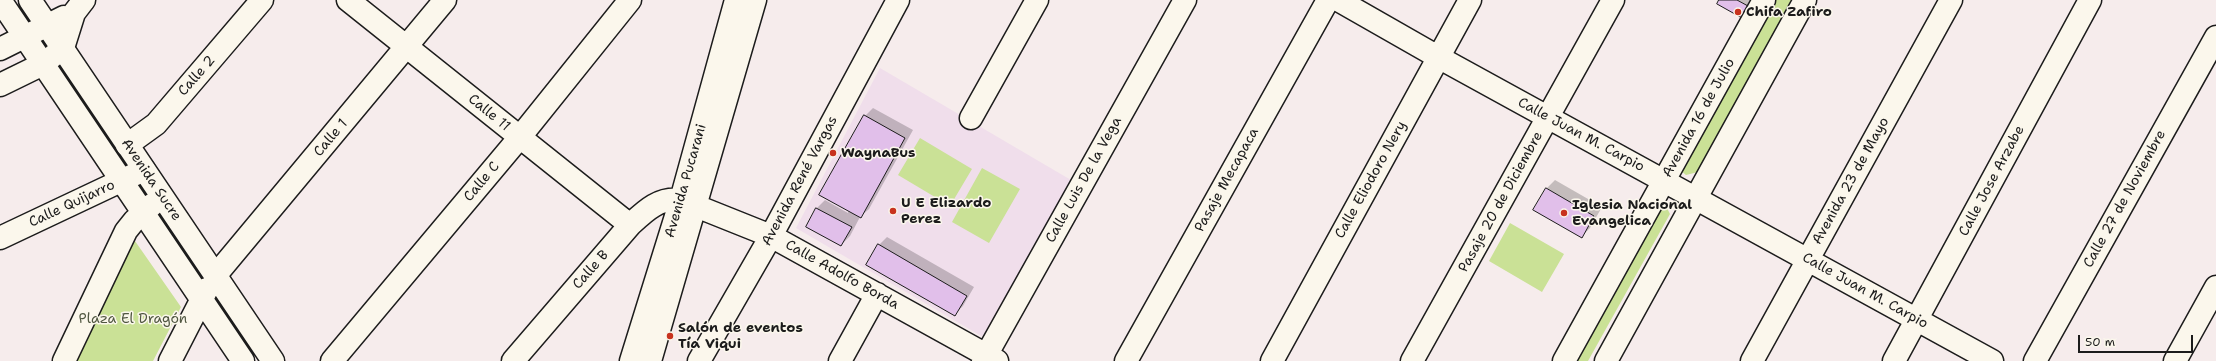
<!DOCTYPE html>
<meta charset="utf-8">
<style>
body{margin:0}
#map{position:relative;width:2216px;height:361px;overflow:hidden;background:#f6ecec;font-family:"Shantell Sans",sans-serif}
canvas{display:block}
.scale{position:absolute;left:2078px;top:335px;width:115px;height:18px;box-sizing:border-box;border:2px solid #1c1c1c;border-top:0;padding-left:5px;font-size:12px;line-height:14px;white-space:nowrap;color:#1c1c1c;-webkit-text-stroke:3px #fbf7ec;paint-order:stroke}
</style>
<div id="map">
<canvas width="2216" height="361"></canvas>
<div class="scale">50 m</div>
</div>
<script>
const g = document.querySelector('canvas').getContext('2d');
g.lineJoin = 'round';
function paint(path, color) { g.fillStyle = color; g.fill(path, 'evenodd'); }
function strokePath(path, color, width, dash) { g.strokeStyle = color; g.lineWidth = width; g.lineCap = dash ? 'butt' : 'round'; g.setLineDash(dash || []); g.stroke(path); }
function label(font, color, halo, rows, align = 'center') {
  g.font = font + ' "Shantell Sans",sans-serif'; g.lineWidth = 3; g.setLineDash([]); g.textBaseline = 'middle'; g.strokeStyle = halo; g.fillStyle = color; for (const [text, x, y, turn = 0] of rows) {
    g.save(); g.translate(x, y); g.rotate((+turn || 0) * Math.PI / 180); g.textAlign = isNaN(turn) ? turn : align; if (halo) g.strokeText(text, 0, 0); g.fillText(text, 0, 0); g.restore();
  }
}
paint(new Path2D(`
 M880 68 1071 180 983 337 796 228Z`), '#f0deeb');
paint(new Path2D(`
 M1769 0H1794L1698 172 1686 175 1680 170Z
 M920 138 972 169 950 206 898 175Z
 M982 168 1020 189 989 243 952 222Z
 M1660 203 1666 206 1670 214 1588 361H1567Z
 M1510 223 1564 254 1542 292 1489 261Z
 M135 241 181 307 153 361H74L129 244Z`), '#cae196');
paint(new Path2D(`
 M1720 0H1753L1747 11Z
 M873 108 913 130 869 209 860 217 850 236 841 245 807 227 817 208 825 200 848 213 865 116Z
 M1555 180 1602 207 1590 228 1582 236 1546 189Z
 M887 237 974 287 963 306 955 314 879 245Z`), '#0003');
const building = new Path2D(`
 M1719 0H1737L1748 6 1742 18 1717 4Z
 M864 115 905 138 861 218 819 195Z
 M1546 188 1594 216 1582 238 1533 210Z
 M816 208 852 227 841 246 806 227Z
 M878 244 967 296 955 316 866 265Z`);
paint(building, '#e1bfea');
strokePath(building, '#1c1c1c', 1);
const minor = new Path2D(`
 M348 0 630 225
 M1338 0 1438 57 1992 361
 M0 49 64 17
 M0 85 43 64 63 48 74 13 84 0
 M971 118 1037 0
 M127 145 156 124 262 0
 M0 238 144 170
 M215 276 445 0
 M332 361 520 137 630 0
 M513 361 630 225C645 211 659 197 681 200L771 236 997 361
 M631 361 681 200 736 0
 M650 361 755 0
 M699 361 771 236 898 0
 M840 361 877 294
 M983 361 1185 0
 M1126 361 1328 0
 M1272 361 1470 0
 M1412 361 1613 0
 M1752 361 1951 0
 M1894 361 2090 0
 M2035 361 2216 37
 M2175 361 2216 287`);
const major = new Path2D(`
 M0 0 243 361
 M30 0 273 361
 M64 361 126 231 134 221 153 204
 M170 361 207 289
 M1564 361 1764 0
 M1606 361 1805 0`);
strokePath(minor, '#1c1c1c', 25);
strokePath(major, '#1c1c1c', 25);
strokePath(minor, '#fbf7ec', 22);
strokePath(major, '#fbf7ec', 22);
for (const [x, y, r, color] of [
 [1738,12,4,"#c8321e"],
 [833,153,4,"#c8321e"],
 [893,211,4,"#c8321e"],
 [1564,213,4,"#c8321e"],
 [670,336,4,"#c8321e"]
]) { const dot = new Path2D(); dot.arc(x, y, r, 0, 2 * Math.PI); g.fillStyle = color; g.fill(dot); strokePath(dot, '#fbf7ec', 1.5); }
label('bold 14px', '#1c1c1c', '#fbf7ec', [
 ["Chifa Zafiro",1746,12],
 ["WaynaBus",841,153],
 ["U E Elizardo",901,203],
 ["Perez",901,219],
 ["Iglesia Nacional",1572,205],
 ["Evangelica",1572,221],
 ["Salón de eventos",678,328],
 ["Tía Viqui",678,344]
], 'left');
label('14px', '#1c1c1c', '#fbf7ec', [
 ["Calle 2",197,76,-49],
 ["Calle 11",489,113,39],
 ["Avenida 16 de Julio",1699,118,-61],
 ["Calle Juan M. Carpio",1581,135,28],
 ["Calle 1",331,138,-50],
 ["Avenida Sucre",151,180,56],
 ["Calle Luis De la Vega",1084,180,-61],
 ["Pasaje Mecapaca",1227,180,-61],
 ["Calle Eliodoro Nery",1371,180,-61],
 ["Avenida Pucarani",686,181,-74],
 ["Avenida René Vargas",800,181,-62],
 ["Avenida 23 de Mayo",1851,181,-61],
 ["Calle Jose Arzabe",1992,181,-62],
 ["Calle C",482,182,-50],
 ["Calle 27 de Noviembre",2125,199,-61],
 ["Pasaje 20 de Diciembre",1501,202,-61],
 ["Calle Quijarro",72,204,-25],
 ["Calle B",591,270,-49],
 ["Calle Adolfo Borda",842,275,29],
 ["Calle Juan M. Carpio",1865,291,29]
]);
label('14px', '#505741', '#fbf7ec', [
 ["Plaza El Dragón",133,319]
]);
</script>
